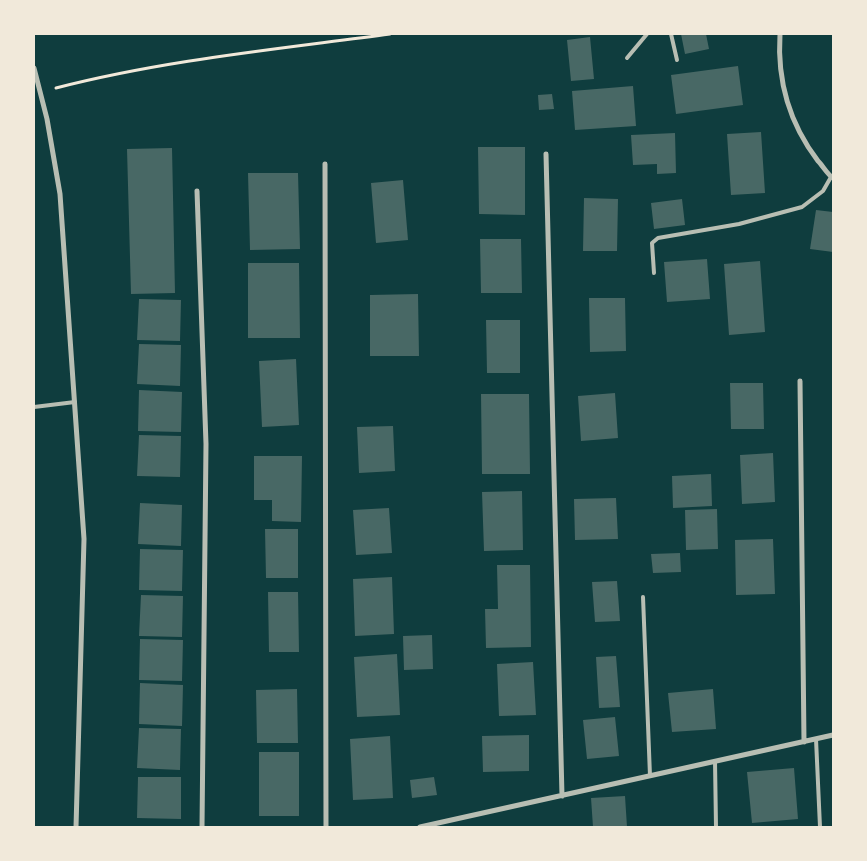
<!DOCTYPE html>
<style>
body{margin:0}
#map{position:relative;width:867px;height:861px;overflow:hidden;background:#0f3d3e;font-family:Quicksand,sans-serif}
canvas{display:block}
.frame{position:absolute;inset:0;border:35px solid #f1e9da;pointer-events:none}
</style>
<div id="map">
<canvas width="867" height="861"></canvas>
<div class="frame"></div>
</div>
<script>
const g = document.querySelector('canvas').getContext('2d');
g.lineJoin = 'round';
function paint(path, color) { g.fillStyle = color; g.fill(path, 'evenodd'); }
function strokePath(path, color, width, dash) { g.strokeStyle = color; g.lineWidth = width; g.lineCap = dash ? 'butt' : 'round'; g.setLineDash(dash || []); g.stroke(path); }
paint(new Path2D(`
 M681 34H706L709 49 685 54Z
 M590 37 594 79 571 81 567 40Z
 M738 66 743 105 676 114 671 75Z
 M633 86 636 126 575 130 572 91Z
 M552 94 554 109 539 110 538 95Z
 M761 132 765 193 731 195 727 134Z
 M675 133 676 173 657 174V164L633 165 631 135Z
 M478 147H525V215L479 214Z
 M172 148 175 293 131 294 127 149Z
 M248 173H298L300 249 250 250Z
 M403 180 408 240 376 243 371 183Z
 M584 198 618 199 617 251H583Z
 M682 199 685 225 654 229 651 203Z
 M816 210 833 212V252L810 249Z
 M480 239H521L522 293H481Z
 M707 259 710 299 667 302 664 262Z
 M760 261 765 332 729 335 724 264Z
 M248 263H299L300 338H248Z
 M418 294 419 356H370V295Z
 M589 298H625L626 351 590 352Z
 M139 299 181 300 180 341 137 340Z
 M486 320H520V373H487Z
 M139 344 181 345 180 386 137 384Z
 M296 359 299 425 262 427 259 361Z
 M730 383H763L764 429H731Z
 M139 390 182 392 181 432 138 431Z
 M615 393 618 438 581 441 578 396Z
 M481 394H529L530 474H482Z
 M393 426 395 471 359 473 357 427Z
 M139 435 181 436 180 477 137 476Z
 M773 453 775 502 742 504 740 455Z
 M254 456H302L301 522 272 521V500H254Z
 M711 474 712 506 673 508 672 476Z
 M522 491 523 550 484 551 482 492Z
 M616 498 618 539 575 540 574 499Z
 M140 503 182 505 181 546 138 544Z
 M389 508 392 553 356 555 353 510Z
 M717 509 718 549 686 550 685 510Z
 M265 529H298V578H266Z
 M773 539 775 594 736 595 735 540Z
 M140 549 183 550 182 591 139 590Z
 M680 553 681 572 653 573 651 554Z
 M497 565H530L531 647 486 648 485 609H498Z
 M392 577 394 634 355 636 353 579Z
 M617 581 620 621 595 622 592 582Z
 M268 592H298L299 652H269Z
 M141 595 183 596 182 637 139 636Z
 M432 635 433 669 404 670 403 636Z
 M140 639 183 640 182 681 139 680Z
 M397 654 400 715 357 717 354 657Z
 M616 656 620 707 599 708 596 657Z
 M533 662 536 715 499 716 497 664Z
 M140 683 183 685 182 726 139 724Z
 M297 689 298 743H257L256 690Z
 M713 689 716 729 672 732 668 693Z
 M615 717 619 756 587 759 583 720Z
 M139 728 181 729 180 770 137 768Z
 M529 735V771L483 772 482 736Z
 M390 736 393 798 353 800 350 739Z
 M259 752H299V816H259Z
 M794 768 798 819 752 823 747 772Z
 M138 777H181V819L137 818Z
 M434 777 437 795 412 798 410 780Z
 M625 796 627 827H593L591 798Z`), '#486865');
strokePath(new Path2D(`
 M56 88C164 60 279 49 390 34`), '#f1e9da', 3);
strokePath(new Path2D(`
 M671 34 677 60
 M627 58 647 34
 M654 273 652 243 658 238 739 224 802 207 823 191 831 177
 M34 407 75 402
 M643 597 650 776
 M816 739 820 827
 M715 761 716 827`), '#b8beb3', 4);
strokePath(new Path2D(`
 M780 34C777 81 789 123 818 161 823 166 827 174 833 178
 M34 68 47 119 60 194 84 539 76 827
 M546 154 562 796
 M325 164 326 827
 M197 191 206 444 202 827
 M800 381 804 742
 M420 827 833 735`), '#b8beb3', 5);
</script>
